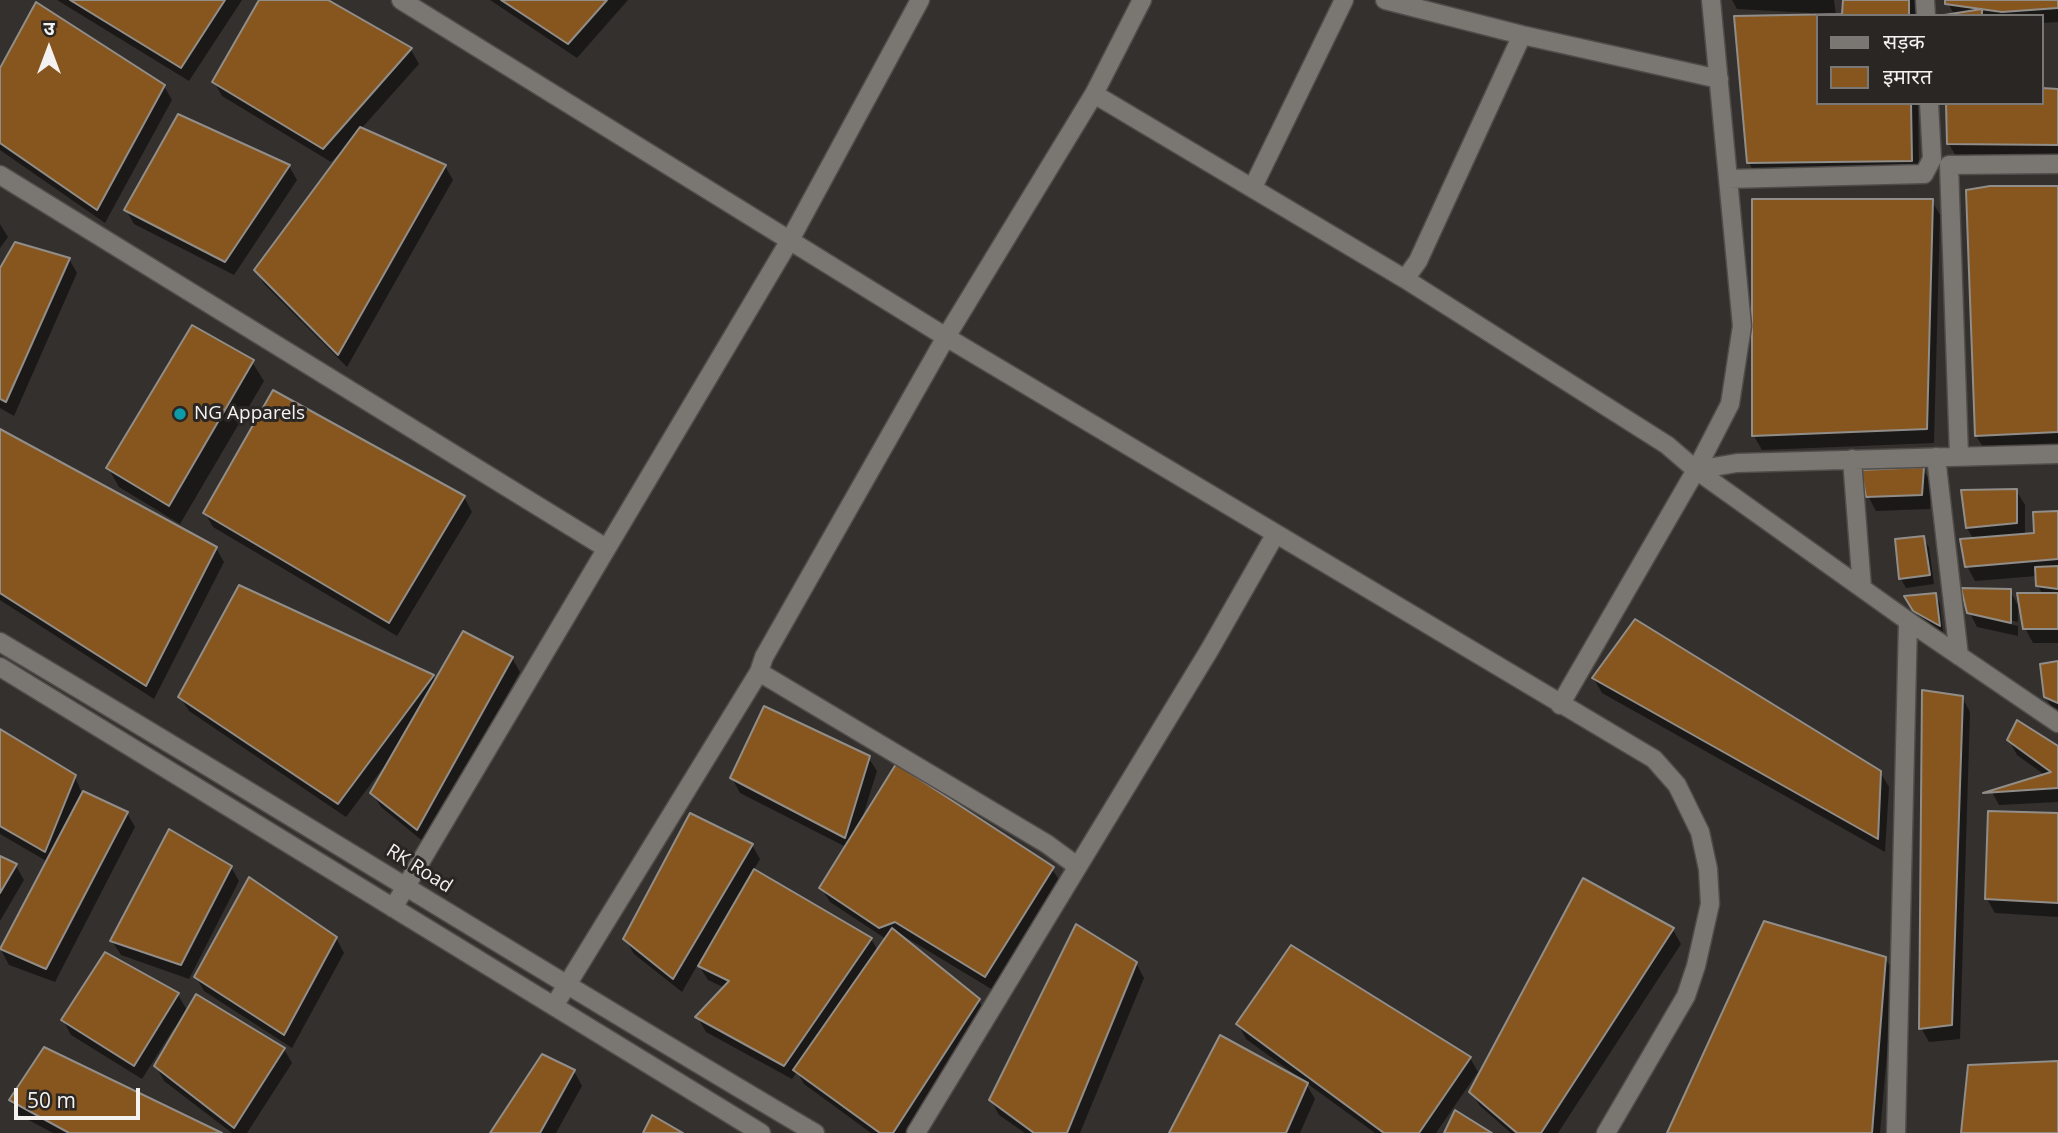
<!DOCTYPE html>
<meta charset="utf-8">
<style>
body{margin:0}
#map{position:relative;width:2058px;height:1133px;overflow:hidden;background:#33302d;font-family:"Open Sans","Noto Sans Devanagari",sans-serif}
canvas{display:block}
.legend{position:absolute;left:1816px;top:14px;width:228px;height:91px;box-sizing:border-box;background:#292623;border:2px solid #7a7875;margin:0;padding:9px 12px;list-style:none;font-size:21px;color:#f4f2f0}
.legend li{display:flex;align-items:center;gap:14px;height:35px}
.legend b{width:35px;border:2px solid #7a7875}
.north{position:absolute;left:14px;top:14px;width:70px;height:70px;-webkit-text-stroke:5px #292623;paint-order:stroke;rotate:0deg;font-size:19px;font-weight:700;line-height:28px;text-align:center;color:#f4f2f0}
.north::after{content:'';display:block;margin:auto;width:24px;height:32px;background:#f4f2f0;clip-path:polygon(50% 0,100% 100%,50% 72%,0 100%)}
.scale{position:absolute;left:14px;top:1088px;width:126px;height:32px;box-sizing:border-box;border:4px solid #f4f2f0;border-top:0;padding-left:9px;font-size:21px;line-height:24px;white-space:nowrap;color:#f4f2f0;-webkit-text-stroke:5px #292623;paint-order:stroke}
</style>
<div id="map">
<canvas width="2058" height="1133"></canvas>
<ul class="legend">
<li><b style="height:9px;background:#7a7672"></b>सड़क</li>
<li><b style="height:19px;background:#87561e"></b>इमारत</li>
</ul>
<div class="north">उ</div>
<div class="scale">50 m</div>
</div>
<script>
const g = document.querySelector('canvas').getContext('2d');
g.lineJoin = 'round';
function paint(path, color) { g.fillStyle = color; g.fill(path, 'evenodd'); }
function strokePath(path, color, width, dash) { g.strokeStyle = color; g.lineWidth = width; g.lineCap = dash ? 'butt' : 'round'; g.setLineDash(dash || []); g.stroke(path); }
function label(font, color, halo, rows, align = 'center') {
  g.font = font + ' "Open Sans",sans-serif'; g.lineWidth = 6; g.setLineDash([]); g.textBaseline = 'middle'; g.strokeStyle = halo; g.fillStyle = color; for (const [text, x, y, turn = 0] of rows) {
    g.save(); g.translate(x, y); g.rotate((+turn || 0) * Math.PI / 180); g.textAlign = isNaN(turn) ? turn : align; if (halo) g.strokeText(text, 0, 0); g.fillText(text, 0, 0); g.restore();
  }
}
paint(new Path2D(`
 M57 0H242L189 81Z
 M261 0H325L411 50 419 64 361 129 445 166 453 180 347 367 264 284 256 270 343 154 341 152 331 162 222 96 214 82Z
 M490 0H628L577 58Z
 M1732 0H1834L1836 16H1844V0H1916V16H1818V103H1918L1919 175 1757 177 1749 163 1810 13 1737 9Z
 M1947 0H2058V22L2042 23V16H1950L1954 15Z
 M0 71 164 86 172 100 105 223 0 150Z
 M2058 91V159L1957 158 1949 144 2042 103Z
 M289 166 297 180 234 275 134 224 126 210Z
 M2058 188V447L1985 450 1976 436Z
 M1932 201 1940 215 1934 443 1762 450 1754 436Z
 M0 224 8 237 0 248Z
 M69 259 77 273 14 416 0 408V271Z
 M252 362 264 381 180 524 119 487 108 468Z
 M0 431 216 548 224 562 154 699 0 600Z
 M1923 469 1931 483 1930 509 1876 511 1868 496Z
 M2016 490 2025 505V536L2036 535 2058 513V643H2033L2025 628 2043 595 2038 586 2037 576 1975 581 1967 566 1974 540 1967 528 1963 492Z
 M464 497 472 512 397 636 213 527 205 513Z
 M1923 538 1929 547 1934 584 1906 588 1901 579Z
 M2010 591 2018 605V622L1971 612V615L1969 612Z
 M1935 594 1940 604 1943 633 1920 620 1907 598Z
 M1971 615 2018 626V636L1977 627Z
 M512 658 520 672 425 843 381 807 372 793 388 765 386 764 346 817 189 711 180 697 433 676 436 681Z
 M2058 663V709L2051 706 2045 697Z
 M1594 679 1880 772 1889 787 1885 852 1602 693Z
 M1962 697 1970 712 1960 1039 1929 1042 1921 1028Z
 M0 731 75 777 82 793 127 813 135 827 55 982 9 965 1 950 48 862 0 834Z
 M2009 740 2058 748V802L1999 805 1992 792 2046 776 2017 755Z
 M868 757 877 771 862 819 1052 869 1061 883 993 990 897 932 896 934 979 1001 987 1015 910 1133H871L804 1084 797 1072 792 1079 706 1032 698 1018 725 988 708 980 698 964 682 992 634 954 625 939 752 845 760 859 753 871 871 939 878 951 886 939 830 902 821 888 846 847 740 793 732 778Z
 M2058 815V917L1995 913 1987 899Z
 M0 858 16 866 24 880 0 921Z
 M231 867 239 881 189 979 121 955 112 941Z
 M1673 930 1681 944 1558 1133H1511L1480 1106 1471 1092Z
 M336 938 344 953 292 1048 204 991 196 977Z
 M106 954 178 995 188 1012 284 1049 292 1063 247 1133H232L164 1081 156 1066 177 1030 174 1028 142 1079 71 1035 63 1020Z
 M1885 958 1894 973 1880 1133H1669Z
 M1136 963 1144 978 1080 1133H1025L999 1115 991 1100Z
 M1238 1024 1470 1058 1478 1072 1436 1133H1375L1305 1082 1315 1099 1300 1133H1171L1301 1079 1246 1039Z
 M574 1071 582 1086 556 1133H492Z
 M11 1101 218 1133H53L19 1115Z`), '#0007');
const building = new Path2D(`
 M70 0H225L181 68Z
 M259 0H328L412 48 323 149 212 82Z
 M501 0H607L568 44Z
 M1843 0H1909V16H1818V103H1911L1912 161 1747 163 1734 16 1842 14Z
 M1945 0H2058V8L2002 12 1945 4Z
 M36 2 165 85 97 210 0 143V68Z
 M1982 9V16H1944V15Z
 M2042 88 2058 89V145L1947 144 1946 103H2042Z
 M178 114 290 165 225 262 124 210Z
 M360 127 446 165 338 355 254 270Z
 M1990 186H2058V432L1975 436 1966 190Z
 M1752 199H1933L1927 429 1752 436Z
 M15 242 70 258 6 402 0 399V268Z
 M192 325 254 360 169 506 106 468Z
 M273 390 465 496 389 623 203 513Z
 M0 429 217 547 146 686 0 593Z
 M1924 467 1922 495 1866 497 1861 470Z
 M2017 489V523L1966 528 1961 490Z
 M2058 511V559L1965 567 1960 539 2034 533 2033 512Z
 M1924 536 1930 575 1899 579 1895 539Z
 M2058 566V589L2036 586 2035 567Z
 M239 585 434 675 338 804 178 697Z
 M1961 588 2011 589V623L1967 613Z
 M1936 593 1940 626 1913 611 1904 596Z
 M2017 593H2058V629H2023Z
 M1635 619 1881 771 1878 839 1592 678Z
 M463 631 513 657 417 830 370 793Z
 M2058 661V703L2044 697 2040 664Z
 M1922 690 1963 696 1952 1025 1919 1029Z
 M764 706 870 756 845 838 730 778Z
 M2017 720 2058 746V788L1983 793 2051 772 2007 740Z
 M0 729 76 775 45 852 0 826Z
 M896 764 1054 867 985 977 895 922 879 928 819 888Z
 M83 791 128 812 46 969 0 949Z
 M1988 811 2058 813V903L1985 899Z
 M690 813 753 844 673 979 623 939Z
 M169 829 232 866 181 965 110 941Z
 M0 856 17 864 0 893Z
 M754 869 872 938 784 1066 695 1017 729 981 698 966Z
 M249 877 337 937 284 1035 194 977Z
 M1583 878 1674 928 1541 1133H1517L1469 1092Z
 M1764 921 1886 957 1872 1133H1667Z
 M1076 924 1137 962 1067 1133H1034L989 1100Z
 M892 928 980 999 893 1133H880L793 1070Z
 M1291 945 1471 1057 1419 1133H1384L1236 1024Z
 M105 952 179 993 134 1066 61 1020Z
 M196 994 285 1048 234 1128 154 1066Z
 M1220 1035 1308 1083 1286 1133H1169Z
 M44 1047 222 1133H69L9 1100Z
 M542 1054 575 1070 540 1133H490Z
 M2058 1061V1133H1961L1968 1065Z
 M1455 1110 1492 1133H1444Z
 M652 1115 683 1133H643Z`);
paint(building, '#87561e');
strokePath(building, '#918d89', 2);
const minor = new Path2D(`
 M401 0 946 337 1654 759 1677 785 1700 832 1708 869 1710 904 1696 966 1686 996 1606 1133
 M1385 0 1522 35 1719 79
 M1925 0 1926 16
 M1094 94 1405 279 1667 445 1696 470 1908 621 2058 723
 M0 175 606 548
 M1728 179 1924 174 1932 159 1929 103
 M1253 187 1344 0
 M1405 279 1418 261 1522 35
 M1959 456 1949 165 2058 164
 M1936 457 1959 656
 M1852 459 1862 588
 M1696 470 1737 463 2058 454
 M0 642C273 803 541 972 815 1133
 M0 667 761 1133
 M759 672 1047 844 1077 866
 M1560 705 1696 470 1730 404 1742 326 1711 0
 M393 908 790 240 920 0
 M554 1006 759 672 764 657 946 337 1094 94 1142 0
 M916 1133 1210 649 1275 535
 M1896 1133 1908 621`);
strokePath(minor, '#4f4c4a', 21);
strokePath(minor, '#7a7672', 18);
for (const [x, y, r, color] of [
 [180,414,7,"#0f9aa8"]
]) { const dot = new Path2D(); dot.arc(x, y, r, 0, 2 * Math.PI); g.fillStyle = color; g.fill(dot); strokePath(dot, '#292623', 2.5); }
label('19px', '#f4f2f0', '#292623', [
 ["NG Apparels",194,414]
], 'left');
label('19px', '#f4f2f0', '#292623', [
 ["RK Road",419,869,32]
]);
</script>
